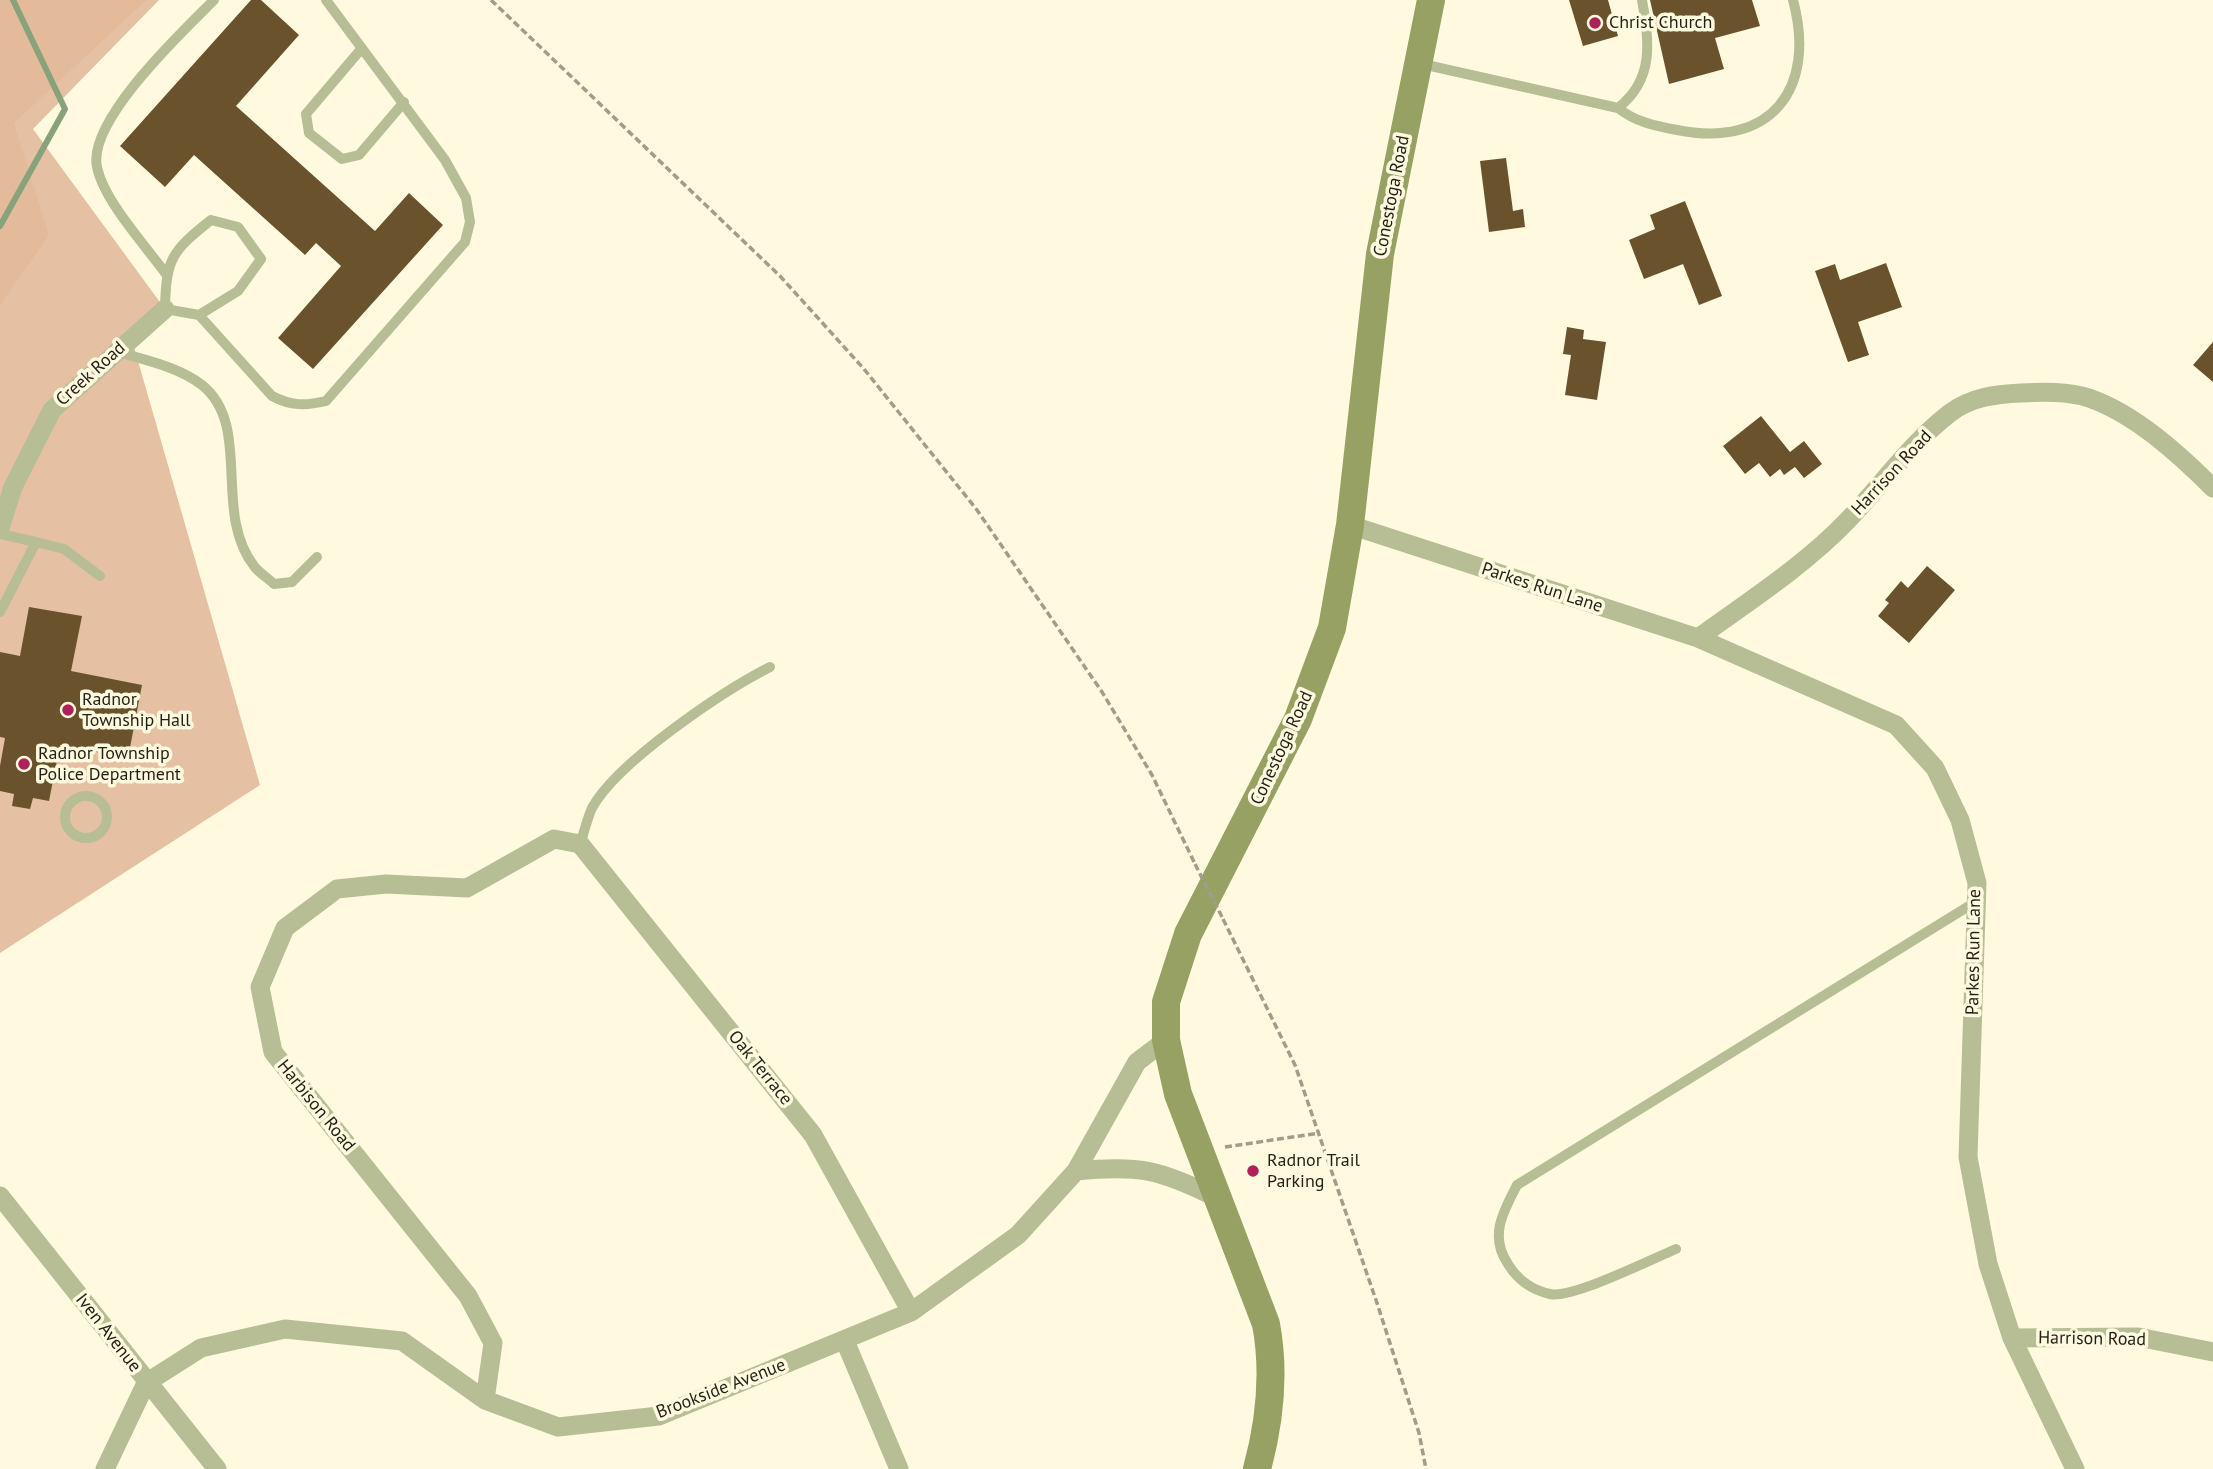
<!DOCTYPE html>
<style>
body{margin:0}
canvas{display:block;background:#fffadf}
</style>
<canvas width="2213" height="1469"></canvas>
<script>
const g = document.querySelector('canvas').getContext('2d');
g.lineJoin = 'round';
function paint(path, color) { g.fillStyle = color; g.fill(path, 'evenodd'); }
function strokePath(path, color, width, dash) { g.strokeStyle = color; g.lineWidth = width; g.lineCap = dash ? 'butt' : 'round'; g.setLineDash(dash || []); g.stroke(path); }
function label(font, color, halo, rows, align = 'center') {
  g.font = font + ' "PT Sans",sans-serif'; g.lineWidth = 7; g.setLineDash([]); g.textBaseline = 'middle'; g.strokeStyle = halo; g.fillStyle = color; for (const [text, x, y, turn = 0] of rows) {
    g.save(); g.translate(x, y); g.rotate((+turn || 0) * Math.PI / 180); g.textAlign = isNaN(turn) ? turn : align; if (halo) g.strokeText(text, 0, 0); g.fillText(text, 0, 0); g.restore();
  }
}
paint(new Path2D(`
 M0 0H159L33 129 165 309 132 340 260 785 0 953Z`), '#e5c0a3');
paint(new Path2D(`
 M0 0H146L14 123 49 235 0 305Z`), '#e3bb9b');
strokePath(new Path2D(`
 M0 226 65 109 13 0`), '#88a27b', 6);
paint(new Path2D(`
 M251 0H261L299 35 236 106 375 231 409 193 443 225 313 369 278 338 341 266 316 243 305 255 194 155 165 187 120 146Z
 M1569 0H1608L1618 36 1583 46Z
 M1650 0H1752L1760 26 1715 38 1724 69 1669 84Z
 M1506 158 1513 211 1523 209 1525 227 1489 232 1480 161Z
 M1685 201 1722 296 1699 305 1683 264 1644 279 1629 240 1655 229 1650 215Z
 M1886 263 1902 307 1858 322 1869 355 1848 362 1815 271 1835 264 1840 280Z
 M1567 327 1584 330 1583 339 1606 342 1597 400 1565 395 1571 355 1563 354Z
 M2213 342V382L2193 365Z
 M1761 416 1790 452 1804 441 1822 464 1804 478 1795 467 1784 475 1780 469 1770 477 1759 463 1745 474 1723 446Z
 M1927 566 1955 590 1909 643 1878 616 1889 603 1885 600 1901 581 1908 588Z
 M29 607 82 616 71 671 142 685 128 758 60 745 49 801 33 798 30 809 12 806 14 794 0 791V766L5 738 0 737V652L20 656Z`), '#6a532c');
strokePath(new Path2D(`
 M491 0 780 276 864 369 977 510 1102 692 1152 775 1195 864
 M1223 919 1295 1065 1377 1303 1419 1433 1426 1469
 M1225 1147 1320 1133`), '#a19d8a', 3.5, [7, 3.5]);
strokePath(new Path2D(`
 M362 48 306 114 309 133 342 159 359 155 404 102
 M1422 64 1618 108C1635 122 1656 126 1677 130 1771 149 1817 89 1793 0
 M1618 108C1655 79 1649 41 1642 0
 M211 220 238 227 261 259 238 291 199 315 165 309C166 258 172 251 211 220Z
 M166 274C145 245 104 201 97 167 87 121 183 31 214 0
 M199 315 272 396C291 406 305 406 326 401L465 242 470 222 466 198 445 160 326 0
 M118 352C145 360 179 367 202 385 253 426 212 512 254 566 259 573 268 578 274 584L292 582 317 557
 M0 534 36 542 0 612
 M36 542 64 549 100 576
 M65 817a21 21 0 1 1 42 0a21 21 0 1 1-42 0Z
 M580 844C584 833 587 819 592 808 617 762 723 691 770 667
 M1676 1249C1652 1259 1572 1299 1550 1294 1532 1290 1517 1279 1508 1264 1489 1236 1503 1212 1517 1185L1977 901`), '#b7be96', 10);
strokePath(new Path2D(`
 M1350 525 1698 638 1896 725 1935 768 1960 820 1977 883 1968 1157 1988 1264 2012 1338 2075 1469
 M0 528 13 487 52 410 165 309
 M1698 638C1749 601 1804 566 1848 520 1883 484 1910 444 1950 413 1971 397 1996 394 2021 393 2042 392 2068 391 2089 398 2135 414 2179 454 2213 488
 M1076 1171C1138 1165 1159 1169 1215 1197
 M0 1196 217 1469
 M2012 1338 2138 1337 2213 1352
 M845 1341 899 1469
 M485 1400 493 1343 468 1296 273 1052 260 987 285 928 337 889 386 884 467 888 554 839 580 844 813 1135 911 1312
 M105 1469 146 1383 201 1348 285 1329 402 1341 485 1400 558 1427 659 1416 911 1312 1018 1235 1076 1171 1137 1062 1166 1040`), '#b7be96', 19);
strokePath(new Path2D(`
 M1257 1469C1270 1421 1275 1372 1266 1324L1178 1094 1166 1040V1002L1188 934 1298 719 1332 628 1350 525 1380 254 1431 0`), '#97a164', 28);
strokePath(new Path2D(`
 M1195 864 1222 917`), '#a19d8a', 3.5, [7, 3.5]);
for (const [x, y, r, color] of [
 [1595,23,7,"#af2159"],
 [68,710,7,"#af2159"],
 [24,764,7,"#af2159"],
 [1253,1171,7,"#af2159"]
]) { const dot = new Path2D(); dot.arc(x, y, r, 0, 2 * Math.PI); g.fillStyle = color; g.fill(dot); strokePath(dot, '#fffadf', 2.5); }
label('18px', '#211f15', '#fffadf', [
 ["Christ Church",1609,23],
 ["Radnor",82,700],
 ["Township Hall",82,721],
 ["Radnor Township",38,754],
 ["Police Department",38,775],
 ["Radnor Trail",1267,1161],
 ["Parking",1267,1182]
], 'left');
label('18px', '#211f15', '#fffadf', [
 ["Conestoga Road",1392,196,-79],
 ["Creek Road",91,374,-42],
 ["Harrison Road",1892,473,-47],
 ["Parkes Run Lane",1542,588,18],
 ["Conestoga Road",1282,748,-65],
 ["Parkes Run Lane",1974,952,-89],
 ["Oak Terrace",760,1068,51],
 ["Harbison Road",316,1106,51],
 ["Iven Avenue",108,1333,52],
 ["Harrison Road",2092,1339,1],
 ["Brookside Avenue",721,1389,-21]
]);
</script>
